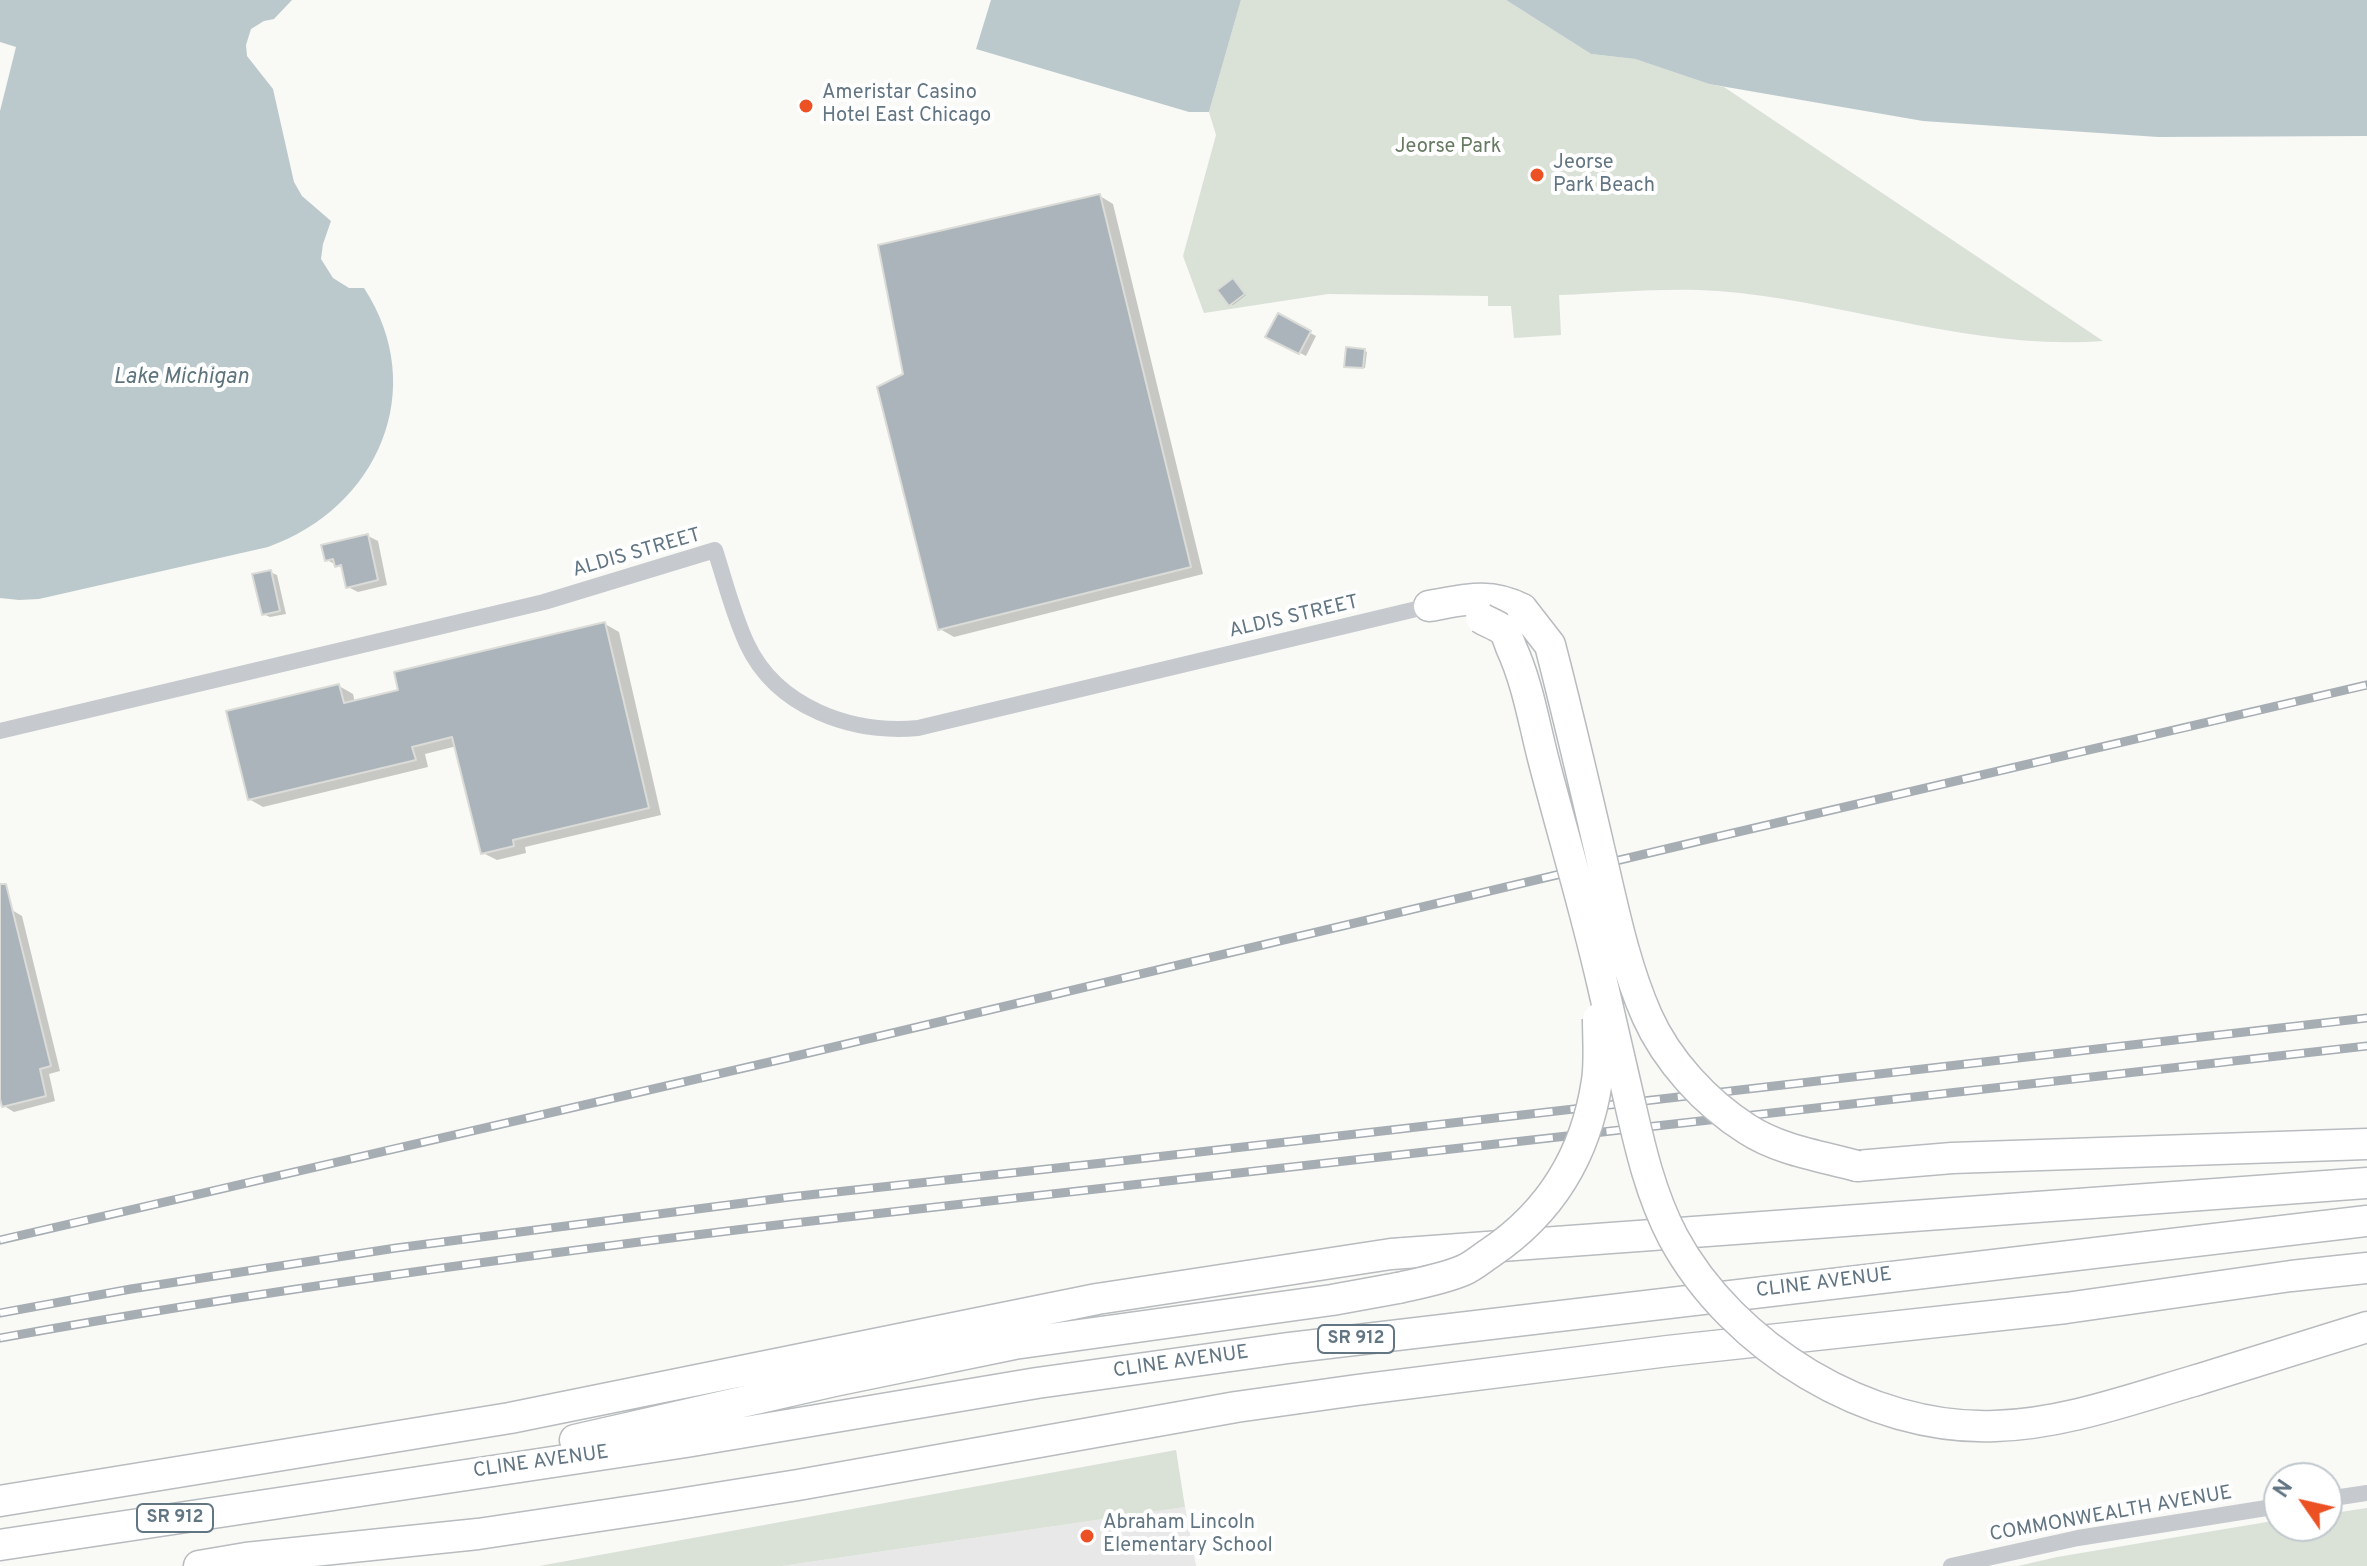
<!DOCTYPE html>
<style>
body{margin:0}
#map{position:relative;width:2367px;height:1566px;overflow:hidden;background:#f9f9f6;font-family:Overpass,sans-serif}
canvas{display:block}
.north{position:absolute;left:2263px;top:1462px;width:80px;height:80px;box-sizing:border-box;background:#fff;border:2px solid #c0c8cd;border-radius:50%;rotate:304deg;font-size:22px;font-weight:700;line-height:32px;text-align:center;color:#627583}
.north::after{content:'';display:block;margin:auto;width:28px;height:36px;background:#ec5123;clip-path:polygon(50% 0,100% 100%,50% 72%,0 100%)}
</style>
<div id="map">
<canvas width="2367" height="1566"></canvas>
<div class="north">N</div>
</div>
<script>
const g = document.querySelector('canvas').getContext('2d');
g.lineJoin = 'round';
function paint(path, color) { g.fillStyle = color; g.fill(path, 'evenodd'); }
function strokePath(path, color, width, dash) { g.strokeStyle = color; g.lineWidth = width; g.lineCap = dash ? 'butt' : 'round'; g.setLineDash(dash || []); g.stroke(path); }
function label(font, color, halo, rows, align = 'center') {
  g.font = font + ' Overpass,sans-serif'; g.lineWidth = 8; g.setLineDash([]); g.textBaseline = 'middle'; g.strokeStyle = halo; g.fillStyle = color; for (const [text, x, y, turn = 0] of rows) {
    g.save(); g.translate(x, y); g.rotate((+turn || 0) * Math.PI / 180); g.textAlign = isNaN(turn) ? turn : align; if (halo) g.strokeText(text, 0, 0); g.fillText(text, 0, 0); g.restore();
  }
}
paint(new Path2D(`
 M1185 1507 1196 1566H782Z`), '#e7e8e7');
paint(new Path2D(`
 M1241 0H1506L1591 54 1635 59 1709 84 1724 87 2103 341C1973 351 1846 301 1718 291 1666 287 1612 293 1559 295L1561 335 1514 338 1511 306H1488V296L1328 294 1204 313 1183 256 1216 135 1209 112Z
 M1176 1450 1185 1507 782 1566H539Z
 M2367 1508V1566H2018L2057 1557 2279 1520V1526H2327V1514Z`), '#dae1d7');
paint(new Path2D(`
 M0 0H292L274 19 264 21 251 29 246 45 247 56 273 89 294 182 302 196 331 221 323 244 321 259 333 278 349 288H364C430 389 378 508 268 547L39 599 19 600 0 598V111L16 47 0 42Z
 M991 0H1241L1209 112H1189L976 49Z
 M1506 0H2367V136L2158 137 1923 121 1709 84 1635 59 1591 54Z`), '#bcc9cc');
paint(new Path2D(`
 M1100 196 1113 204 1203 574 954 637 940 629 905 376Z
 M1236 282 1246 295 1233 305 1231 304Z
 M1278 316 1316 336 1306 356 1268 336Z
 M1365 351 1367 352 1365 368 1349 367Z
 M368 536 378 541 387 585 358 592 348 587 344 569 327 560Z
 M270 572 277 575 286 614 270 617 263 614Z
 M605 624 619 632 661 815 525 847 526 853 497 860 483 853 457 746 425 754 428 767 263 807 249 799 339 686 353 694 355 703 401 691Z
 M12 910 22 916 60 1071 49 1074 55 1101 14 1112 4 1106 0 1090V913Z`), '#0003');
const building = new Path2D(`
 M1100 194 1191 567 938 630 877 387 903 374 878 245Z
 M1233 278 1245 294 1229 306 1217 290Z
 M1278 313 1311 331 1299 354 1265 337Z
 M1346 347 1365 349 1363 368 1344 367Z
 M368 534 378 580 346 588 341 565 335 567 333 559 325 561 321 545Z
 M271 570 280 611 262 615 252 574Z
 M605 622 649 808 513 840 514 846 481 854 452 737 412 747 416 760 248 800 226 711 339 684 344 703 398 690 394 672Z
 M0 884H6L51 1066 40 1069 46 1096 2 1107 0 1099Z`);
paint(building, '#aab4ba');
strokePath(building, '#dbdbd8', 2);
const highway = new Path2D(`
 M1429 606C1464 600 1489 592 1522 609
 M1857 1166 1952 1158 2367 1144
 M2197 1380 2367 1327
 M575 1440 834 1381 1014 1344 1332 1300 1398 1288
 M0 1501 510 1418 1097 1299 1391 1254 2367 1183
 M0 1545 686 1442 1037 1383 1288 1348 2367 1221
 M199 1566 246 1558 478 1534 666 1506 798 1485 1236 1407 1357 1390 1668 1351 2066 1308 2291 1276 2367 1268`);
strokePath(highway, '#b8bcbf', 33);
strokePath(new Path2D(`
 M0 731 544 602 715 550C725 581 733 614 747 644 777 708 852 734 918 728L1429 606
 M2327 1499 2367 1493
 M1951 1566 2078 1538 2279 1506`), '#c6cace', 16);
strokePath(highway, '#fff', 30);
const rail = new Path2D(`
 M0 1240 800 1055 1729 834 2367 685
 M0 1313 131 1289 396 1248 790 1197 1112 1162 2367 1018
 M0 1338C264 1290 527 1255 794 1223L2367 1046`);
strokePath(rail, '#a6adb3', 9);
strokePath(rail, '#fff', 6, [18]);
const highwayBridge = new Path2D(`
 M1522 609 1550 645C1568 714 1584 783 1600 852 1613 907 1624 964 1647 1016 1667 1061 1706 1103 1747 1129 1779 1150 1820 1156 1857 1166
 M1481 618C1487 622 1497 625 1503 630 1507 634 1509 642 1511 647 1528 684 1534 724 1544 762 1563 835 1585 908 1602 982 1611 1021 1620 1060 1629 1099 1640 1147 1650 1193 1673 1237 1732 1347 1869 1431 1995 1426 2064 1424 2131 1399 2197 1380
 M1398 1288C1420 1283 1443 1279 1464 1270 1473 1266 1481 1259 1490 1253 1551 1212 1586 1154 1597 1081 1600 1061 1598 1039 1598 1019`);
strokePath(highwayBridge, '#b8bcbf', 33, []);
strokePath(highwayBridge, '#fff', 30);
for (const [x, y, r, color] of [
 [806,106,8,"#ec5123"],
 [1537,175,8,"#ec5123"],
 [1087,1536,8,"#ec5123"]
]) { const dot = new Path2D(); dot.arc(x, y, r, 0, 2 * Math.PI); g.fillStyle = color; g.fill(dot); strokePath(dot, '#fff', 3); }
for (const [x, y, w] of [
 [1356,1339,76],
 [175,1518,76]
]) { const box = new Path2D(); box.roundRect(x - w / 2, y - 14, w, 28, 6); g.fillStyle = '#fff'; g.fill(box); strokePath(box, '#627583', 2); }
label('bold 18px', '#627583', null, [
 ["SR 912",1356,1339],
 ["SR 912",175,1518]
]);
label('20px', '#627583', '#fff', [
 ["Ameristar Casino",822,94],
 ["Hotel East Chicago",822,117],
 ["Jeorse",1553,164],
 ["Park Beach",1553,187],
 ["Abraham Lincoln",1103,1524],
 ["Elementary School",1103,1547]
], 'left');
label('20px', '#667a62', '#fff', [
 ["Jeorse Park",1448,148]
]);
label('20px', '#627583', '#fff', [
 ["ALDIS STREET",637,554,-16],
 ["ALDIS STREET",1294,618,-13],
 ["CLINE AVENUE",1824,1284,-7],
 ["CLINE AVENUE",1181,1363,-8],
 ["CLINE AVENUE",541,1463,-8],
 ["COMMONWEALTH AVENUE",2111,1515,-10]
]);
label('italic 22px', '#5e747c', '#fff', [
 ["Lake Michigan",181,379]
]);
</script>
